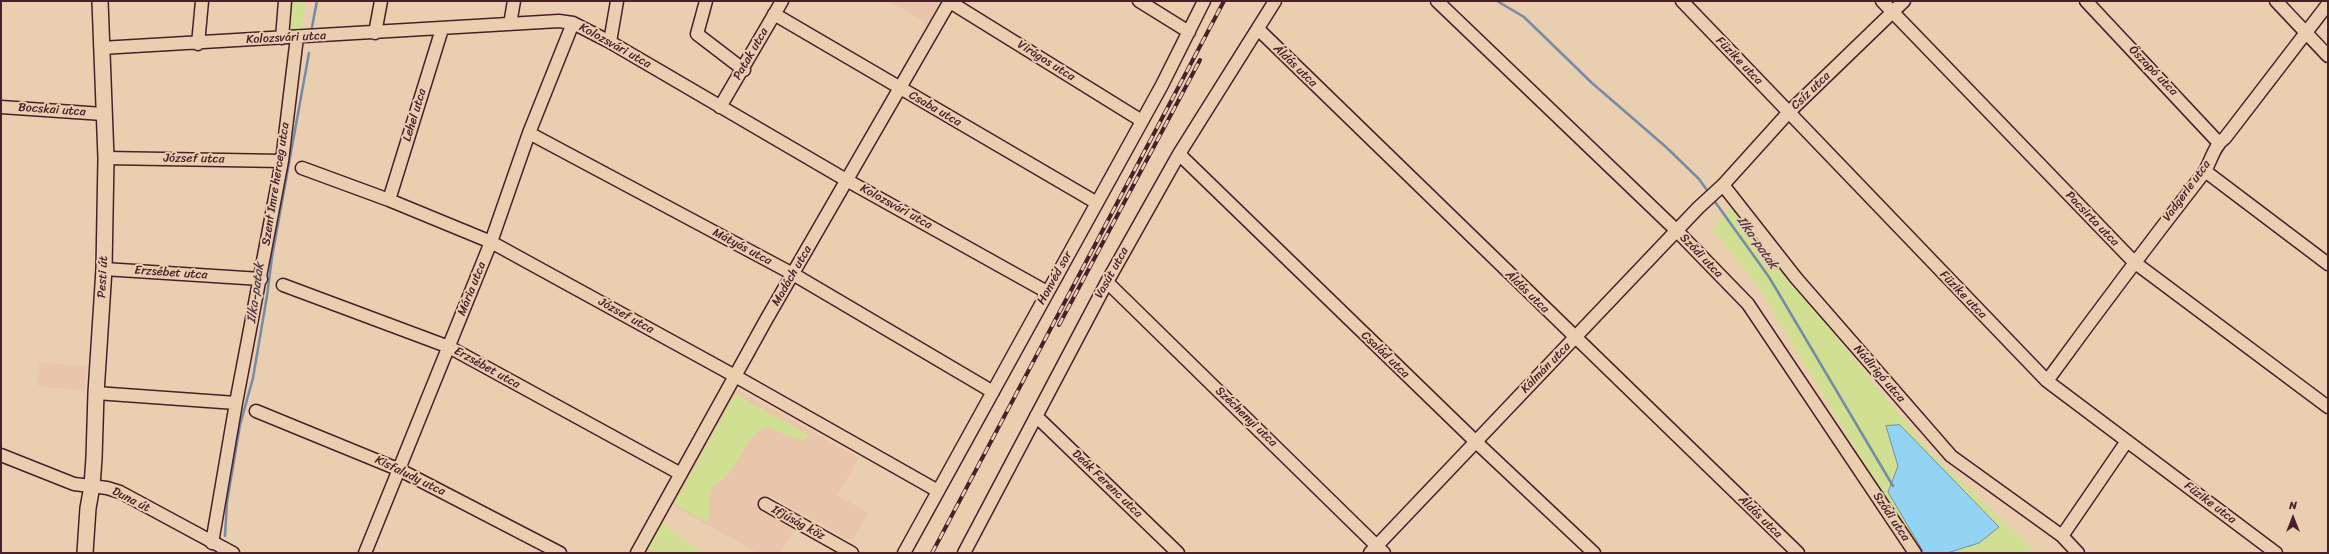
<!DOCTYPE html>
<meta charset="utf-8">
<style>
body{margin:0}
#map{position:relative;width:2329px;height:554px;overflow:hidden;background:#e9cfb0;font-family:Sriracha,sans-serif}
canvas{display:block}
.frame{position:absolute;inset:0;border:2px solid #4a1f2b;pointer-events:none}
.north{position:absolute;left:2273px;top:498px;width:40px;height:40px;-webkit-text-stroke:3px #e9cfb0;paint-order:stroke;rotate:0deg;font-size:11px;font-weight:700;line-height:16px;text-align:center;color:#4a1f2b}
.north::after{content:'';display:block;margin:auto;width:14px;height:18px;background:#4a1f2b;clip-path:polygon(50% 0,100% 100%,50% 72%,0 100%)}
</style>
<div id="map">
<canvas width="2329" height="554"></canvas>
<div class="frame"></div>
<div class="north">N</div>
</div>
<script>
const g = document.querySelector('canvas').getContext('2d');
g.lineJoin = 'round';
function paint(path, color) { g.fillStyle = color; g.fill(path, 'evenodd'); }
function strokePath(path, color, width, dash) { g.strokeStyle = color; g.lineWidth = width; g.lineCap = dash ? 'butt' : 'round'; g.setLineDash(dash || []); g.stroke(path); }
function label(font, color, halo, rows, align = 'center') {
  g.font = font + ' Sriracha,sans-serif'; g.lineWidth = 4; g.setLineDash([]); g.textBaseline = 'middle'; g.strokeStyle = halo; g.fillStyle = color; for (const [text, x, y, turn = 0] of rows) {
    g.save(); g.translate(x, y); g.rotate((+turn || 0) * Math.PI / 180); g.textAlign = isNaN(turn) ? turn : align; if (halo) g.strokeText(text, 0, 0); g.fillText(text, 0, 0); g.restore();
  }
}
paint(new Path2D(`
 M889 1H941L928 24Z
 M39 362 86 367 85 391 38 386Z
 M735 388 859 458 837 495 868 513 852 541 770 496 762 511 794 529 781 553H758L670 504Z`), '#e8c5ab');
paint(new Path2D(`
 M292 1H306L301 33 289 32Z
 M1731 207 1928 450 2036 553H1918L1754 280 1712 230Z
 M735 394 809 435 804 441 785 435 768 427C745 434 742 460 727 476 722 481 713 485 711 491 708 499 709 507 710 516L706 522 674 504Z
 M660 523H663L671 531 705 553H644Z`), '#d1df92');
const water = new Path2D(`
 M1900 425 1999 527 1979 543 1947 553H1924L1888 492 1898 466 1886 426Z`);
paint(water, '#93d4f5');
strokePath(water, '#768ca4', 1);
strokePath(new Path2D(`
 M1497 1 1524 17 1592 83 1666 147 1699 179 1709 193
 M312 27 317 1
 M1713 199 1769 277 1893 486
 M225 536 227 502 240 425 253 378 267 296 272 257 309 53`), '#768ca4', 2.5);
const minor = new Path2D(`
 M706 1 697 34 744 70
 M1139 1 1189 32
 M1437 1 1677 231 1748 304 1915 553
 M1682 1 2047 381 2276 553
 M1882 1 2134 262 2328 407
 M2086 1 2218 142
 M2276 1 2328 56
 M950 2 1142 121
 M774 14 1097 203
 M510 24 514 1
 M1258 29 1798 553
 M375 33 381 1
 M282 38 285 1
 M610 42 617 1
 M198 44 202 1
 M101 48 559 21 573 23 610 42 841 177 1047 292
 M1 107 103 114
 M720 107 782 1
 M529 133 793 274 993 392
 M1179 154 1475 441 1594 553
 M106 158 282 161
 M302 168 389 200 491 242 735 376 938 491
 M2205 171 2328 264
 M1723 185 1796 278 1951 456 2062 536 2078 553
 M389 200 442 29
 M104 269 261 279
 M1107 282 1384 553
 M283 285 449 347 681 474
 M2047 381C2098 311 2150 242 2203 174 2211 163 2213 146 2225 138L2328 4
 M96 393 236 403
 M256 411 400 470 560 553
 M1036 416 1178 553
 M1 455 74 484 107 488 120 492 233 553
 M765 504 852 553
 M2062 536 2127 441
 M212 543 236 403 282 161 297 37
 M365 553 491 242 529 133 573 23
 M637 553 766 320 950 1
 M904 553 1162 85 1204 1
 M964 553 1107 282 1179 154 1275 1
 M1370 553 1698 208 1723 185 1788 113 1904 1`);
const major = new Path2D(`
 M85 553 88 508 92 486 94 458 96 393 104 269 106 158 100 1`);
strokePath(minor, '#4a1f2b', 15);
strokePath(major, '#4a1f2b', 18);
strokePath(minor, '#e9cfb0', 12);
strokePath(major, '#e9cfb0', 15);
const rail = new Path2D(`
 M1059 325 1200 60
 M932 553 1224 1`);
strokePath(rail, '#4a1f2b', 4);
strokePath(rail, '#e9cfb0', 2.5, [8]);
label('12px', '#4a1f2b', '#e9cfb0', [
 ["Kolozsvári utca",286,38,-3],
 ["Kolozsvári utca",615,46,29],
 ["Patak utca",751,54,-60],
 ["Virágos utca",1046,61,32],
 ["Füzike utca",1739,61,46],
 ["Áldás utca",1295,66,44],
 ["Őszapó utca",2153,71,46],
 ["Csíz utca",1811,91,-44],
 ["Csaba utca",935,109,30],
 ["Bocskai utca",52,110,4],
 ["Lehel utca",415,115,-73],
 ["József utca",194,159,1],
 ["Szent Imre herceg utca",276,184,-81],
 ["Vadgerle utca",2187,191,-54],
 ["Kolozsvári utca",896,207,29],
 ["Pacsirta utca",2092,219,46],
 ["Mátyás utca",742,247,28],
 ["Sződi utca",1701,256,46],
 ["Erzsébet utca",171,273,4],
 ["Vasút utca",1112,273,-61],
 ["Madách utca",792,276,-60],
 ["Pesti út",103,277,-87],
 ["Honvéd sor",1055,278,-61],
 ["Mária utca",472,289,-68],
 ["Áldás utca",1527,292,44],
 ["Füzike utca",1963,295,46],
 ["József utca",626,316,29],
 ["Család utca",1385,355,44],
 ["Erzsébet utca",487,368,29],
 ["Kálmán utca",1546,368,-46],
 ["Nádirigó utca",1879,374,49],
 ["Széchenyi utca",1246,417,44],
 ["Kisfaludy utca",410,476,26],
 ["Deák Ferenc utca",1107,484,44],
 ["Duna út",131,500,27],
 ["Füzike utca",2210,503,37],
 ["Áldás utca",1760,517,44],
 ["Sződi utca",1891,517,56],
 ["Ifjúság köz",798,523,29]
]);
label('italic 13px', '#553a49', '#e9cfb0', [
 ["Ilka-patak",1757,243,55],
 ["Ilka-patak",256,293,-82]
]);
</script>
